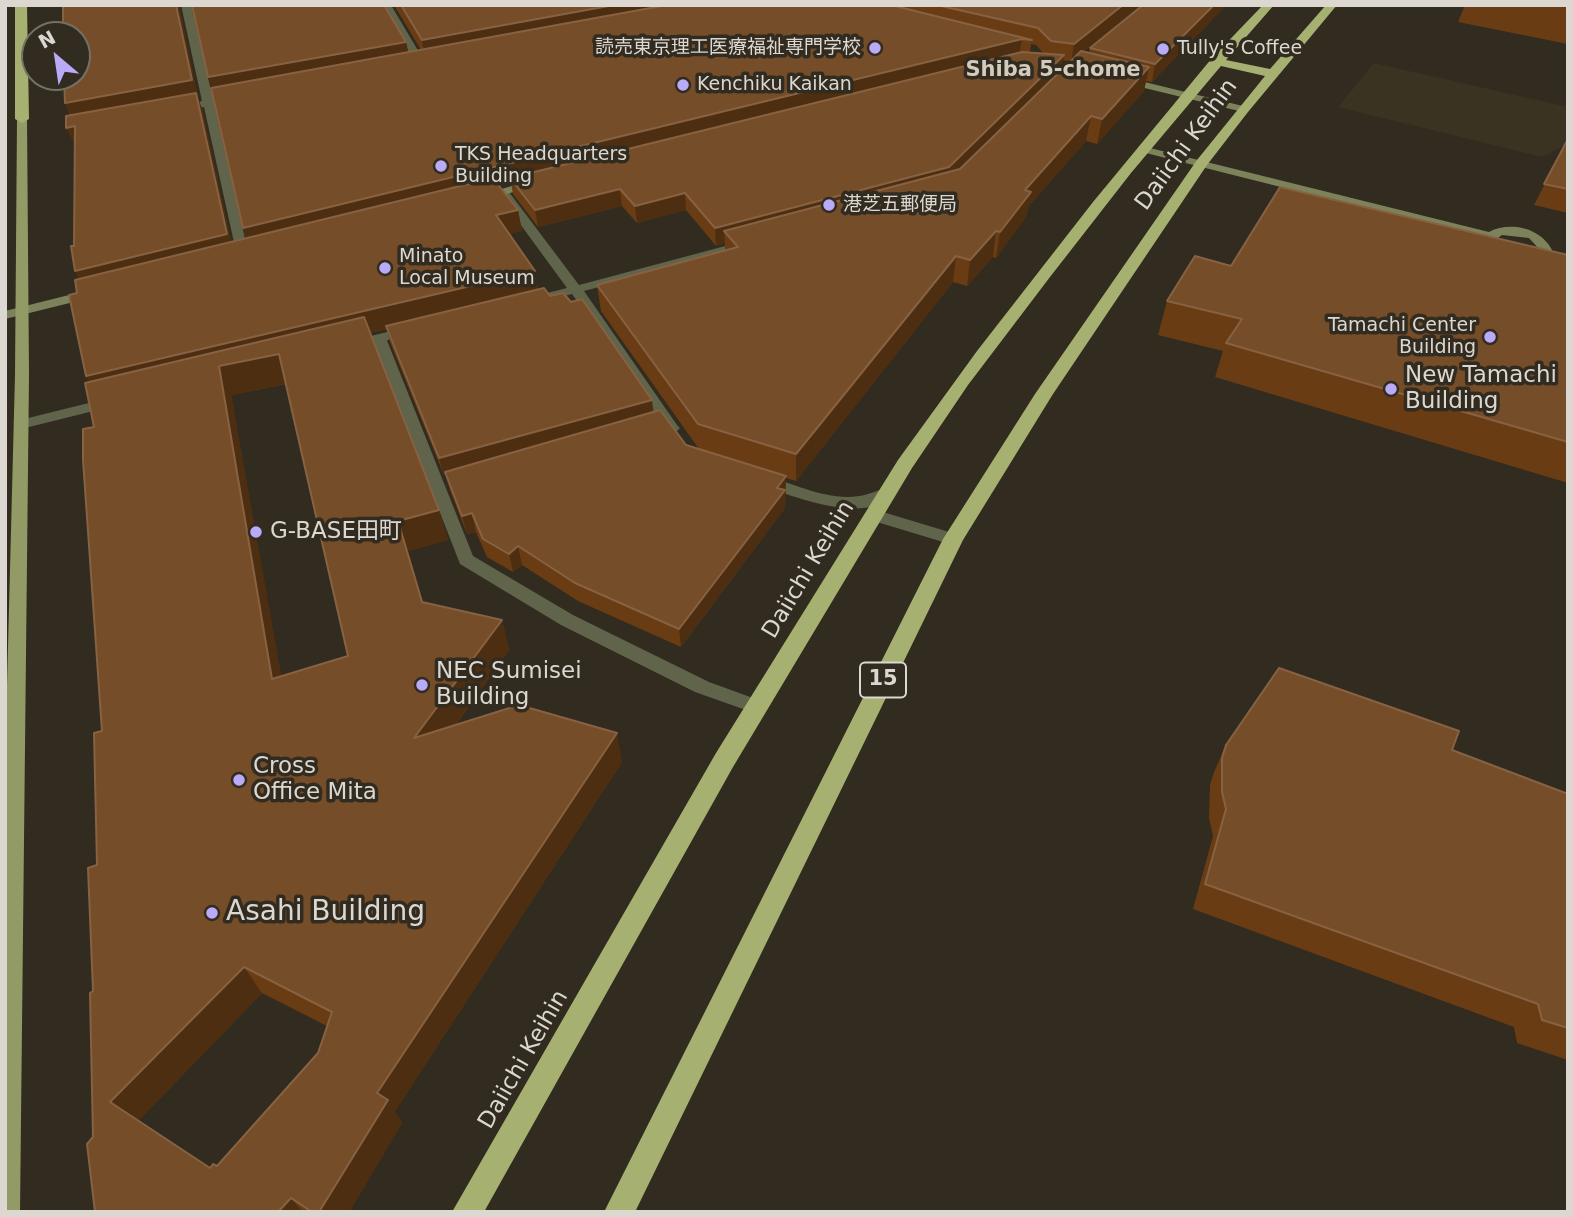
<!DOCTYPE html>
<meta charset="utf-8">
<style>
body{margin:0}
#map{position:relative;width:1573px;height:1217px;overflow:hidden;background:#312b20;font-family:"DejaVu Sans",sans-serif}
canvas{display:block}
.frame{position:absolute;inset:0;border:7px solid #dcd8d1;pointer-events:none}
.north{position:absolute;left:21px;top:21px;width:70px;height:70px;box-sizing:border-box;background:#312b20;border:2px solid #757067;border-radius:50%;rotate:331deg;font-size:19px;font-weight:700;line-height:28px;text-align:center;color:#dcd8d1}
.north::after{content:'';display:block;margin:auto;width:24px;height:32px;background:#b9abf7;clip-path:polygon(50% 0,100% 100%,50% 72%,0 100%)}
</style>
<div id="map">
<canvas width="1573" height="1217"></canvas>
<div class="frame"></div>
<div class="north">N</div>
</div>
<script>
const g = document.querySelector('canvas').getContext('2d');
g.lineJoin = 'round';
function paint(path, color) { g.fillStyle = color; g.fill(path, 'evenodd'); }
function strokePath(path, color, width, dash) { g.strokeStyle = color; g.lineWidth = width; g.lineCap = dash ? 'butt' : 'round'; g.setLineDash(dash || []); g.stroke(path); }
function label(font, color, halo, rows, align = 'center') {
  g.font = font + ' "DejaVu Sans","Noto Sans JP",sans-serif'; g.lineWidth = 7; g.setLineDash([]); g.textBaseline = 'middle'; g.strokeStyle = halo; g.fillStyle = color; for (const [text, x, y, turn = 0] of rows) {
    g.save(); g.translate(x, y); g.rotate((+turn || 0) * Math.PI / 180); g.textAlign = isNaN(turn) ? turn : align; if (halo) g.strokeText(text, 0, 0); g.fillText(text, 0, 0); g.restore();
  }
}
paint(new Path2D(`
 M1374 63 1568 107V144L1542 157 1338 107Z`), '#3b3321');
paint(new Path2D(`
 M379 334 386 338 473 556 573 615 709 682 764 702 766 707 764 712 757 714 695 692 561 625 460 564 372 338Z`), '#5f644a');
paint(new Path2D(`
 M181 5H191L213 99 237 95 242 98 214 105 249 256 248 259H238L237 256 204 107 178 111 173 108 202 101Z
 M381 5H391L426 64 425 66H417Z
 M501 192H509L579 285 744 241H752V247L584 291 677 425 680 428 677 431H667L572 294 528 306 523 305V299L567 288 501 198Z
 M412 326 417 327V333L351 349 344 345 346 342Z
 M113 397 118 399 120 402 118 405 21 429 13 424 16 421Z
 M766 476C796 484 827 501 859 496 869 495 877 490 886 488L894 493C867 527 793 496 760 485L758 481Z
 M873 509 959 535 961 539 953 545 867 519 865 515Z`), '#5f644a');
paint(new Path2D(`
 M1124 77 1247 107 1248 109 1243 112 1120 82 1119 80Z
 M1142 146 1489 232C1510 221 1541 228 1552 250L1548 257C1527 264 1492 263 1483 238L1138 151V147ZM1502 235 1529 238 1540 250C1525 259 1507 252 1495 240Z
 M535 179 541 183 539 185 481 201 475 197Z
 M93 289 98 290V296L5 319V311Z`), '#7c835a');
paint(new Path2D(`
 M22 116 27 119 29 375 20 1212H5V763L15 375 17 119Z`), '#929b66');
paint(new Path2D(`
 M15 5H27L29 119 22 123 15 119Z
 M1263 5H1274L1226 60 1270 69 1326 5H1337L1248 112 1207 165 1053 394 963 540 635 1212H604L943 539 1035 394 1197 160 1265 76 1221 66 1131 173 1050 277 968 385 912 468 733 767 484 1212H452L716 753 898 460 977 351 1093 202 1212 58Z`), '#a6b070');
paint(new Path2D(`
 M63 5H179L198 98 202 109 231 242 246 238 243 228 406 42 408 52 421 50 394 5H1141L1083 52 1089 53 1090 48 1213 19 1152 82 1146 81 1144 91 1097 144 1086 141 1028 207 1026 217 996 258 993 257 967 286 953 282 796 481 786 478 785 508 681 647 578 601 522 565 513 572 487 557 476 532 467 534 450 490 445 474 444 475 390 342 387 329 370 333 439 510 448 540 408 551 423 602 502 620 509 650 455 726 622 762 395 1111 402 1123 349 1212H95L93 1137V991L102 731 94 427 89 382 86 376 77 293 78 279 74 246 75 144H74L70 115 65 103ZM1031 44 1036 45 1044 54 1030 53ZM1063 60 1070 62 1062 70ZM511 183 513 194 538 227 622 206 637 223 686 210 716 246 725 243V251L597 285 601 311 699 449 686 445 653 412 550 296 538 289 509 234 522 231 518 210 500 186ZM286 384 348 656 281 676 231 395ZM262 993 327 1026 318 1053 217 1166 210 1168 138 1121Z
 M1465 5H1568V44L1458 22Z
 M1568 139V213L1534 205Z
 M1568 255V483L1215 377 1223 351 1158 335 1167 301 1231 266Z
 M1226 745 1452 750 1568 794V1060L1517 1043 1514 1027 1193 909 1213 836 1209 818 1210 785 1214 772Z`), '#6a3c14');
paint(new Path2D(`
 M176 5H179L198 98 202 109 233 252 83 289 75 271 227 234 73 121 65 103Z
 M614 5H707L425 57 422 40Z
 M1123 5H1141L1071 62 1074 44Z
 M1214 5H1227L1213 19 1152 82 1155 64Z
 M1022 39 1019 56 510 178 511 183 250 248 243 228Z
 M406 42 410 59 214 95 208 77Z
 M1064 55 1061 71 948 184 724 231 725 243 716 246 715 228Z
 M1149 67 1144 91 1097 144 1102 119Z
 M1091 116 1086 141 1028 207 1026 217 996 258 1000 232 1025 190Z
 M75 126 83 143 74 144 66 128Z
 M620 189 622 206 538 227 535 210Z
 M685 193 686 210 637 223 635 206Z
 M518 210 522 231 500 236 496 215Z
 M996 231 993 257 967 286 970 260Z
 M956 256 953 282 796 481V454Z
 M535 271 539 292 279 355 289 383 231 395 287 708 97 398 86 376Z
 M652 400 654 416 444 475 439 458Z
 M786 476 785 508 681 647 679 629 777 488Z
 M439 510 448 540 408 551 432 632 398 521Z
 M472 513 476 532 467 534 462 516Z
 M518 546 522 565 513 572 509 554Z
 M502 620 509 650 425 767 414 738Z
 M617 733 622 762 395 1111 402 1123 349 1212H319L377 1093Z
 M244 967 262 993 134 1125 110 1102Z
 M291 1198 303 1212H278Z`), '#4e2e10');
const building = new Path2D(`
 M63 5H176L192 80 65 103 64 77H77V35H63Z
 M192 5H384L406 42 208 77Z
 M401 5H614L422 40Z
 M667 5H891L1032 40 1022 39 243 228 211 88Z
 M937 5H1123L1074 44 1051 41 1038 28Z
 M1143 5H1214L1155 64 1090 48Z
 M1081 51 1149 67 1102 119 1091 116 1025 190 1031 192 1000 232 996 231 970 260 956 256 796 454 698 424 597 285 738 247 724 231 960 169Z
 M1022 52 1064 55 949 167 715 228 685 193 635 206 620 189 535 210 510 178Z
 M196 93 227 234 75 271 71 246H74L75 126 66 128V116Z
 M1568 139V189L1544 184Z
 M493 178 518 210 496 215 535 271 86 376 69 295 77 293 75 280Z
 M1280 187 1568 255V442L1226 343 1242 319 1167 301 1195 256 1231 266Z
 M544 288 550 296 563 293 571 302 582 299 652 400 439 458 386 326Z
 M364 317 439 510 398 521 422 602 502 620 414 738 519 705 617 733 377 1093 388 1100 319 1212H312L291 1198 278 1212H95L87 1144 93 1137 90 993 93 991 88 868 97 865 94 733 102 731 83 460V429L94 427 85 383ZM279 354 348 656 272 679 219 366ZM244 967 332 1012 318 1053 217 1166 213 1164 210 1168 110 1102Z
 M660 410 686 445 786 476 777 488 785 490 679 629 575 583 518 546 509 554 483 539 472 513 462 516 445 472Z
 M1279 668 1459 731 1452 750 1568 794V1028L1542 1020 1538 1004 1205 884 1226 809 1222 792V758L1226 745Z`);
paint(building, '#764d29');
strokePath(building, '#866243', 2);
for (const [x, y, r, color] of [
 [875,48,7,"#b9abf7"],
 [1163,49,7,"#b9abf7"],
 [683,85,7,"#b9abf7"],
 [441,166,7,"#b9abf7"],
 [829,205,7,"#b9abf7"],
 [385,268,7,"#b9abf7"],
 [1490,337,7,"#b9abf7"],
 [1391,389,7,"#b9abf7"],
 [256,532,7,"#b9abf7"],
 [422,685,7,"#b9abf7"],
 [239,780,7,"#b9abf7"],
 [212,913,7,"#b9abf7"]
]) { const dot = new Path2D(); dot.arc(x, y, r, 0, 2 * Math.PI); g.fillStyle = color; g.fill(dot); strokePath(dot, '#312b20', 2.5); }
label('19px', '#dcd8d1', '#312b20', [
 ["読売東京理工医療福祉専門学校",861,48,"right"],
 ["Tully's Coffee",1177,49],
 ["Kenchiku Kaikan",697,85],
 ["TKS Headquarters",455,155],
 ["Building",455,177],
 ["港芝五郵便局",843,205],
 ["Minato",399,257],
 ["Local Museum",399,279],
 ["Tamachi Center",1476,326,"right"],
 ["Building",1476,348,"right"]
], 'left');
label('bold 21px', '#d3ccbd', '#312b20', [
 ["Shiba 5-chome",1053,71]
]);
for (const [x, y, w] of [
 [883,680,46]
]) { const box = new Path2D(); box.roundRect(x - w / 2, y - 17.5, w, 35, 5); g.fillStyle = '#312b20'; g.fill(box); strokePath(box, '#dcd8d1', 2); }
label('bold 21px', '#dcd8d1', null, [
 ["15",883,680]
]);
label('23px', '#dcd8d1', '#312b20', [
 ["Daiichi Keihin",1187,145,-54],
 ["Daiichi Keihin",809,570,-59],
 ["Daiichi Keihin",524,1060,-60]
]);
label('23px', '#dcd8d1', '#312b20', [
 ["New Tamachi",1405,376],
 ["Building",1405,402],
 ["G-BASE田町",270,532],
 ["NEC Sumisei",436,672],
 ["Building",436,698],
 ["Cross",253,767],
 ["Office Mita",253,793]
], 'left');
label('28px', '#dcd8d1', '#312b20', [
 ["Asahi Building",226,913]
], 'left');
</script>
